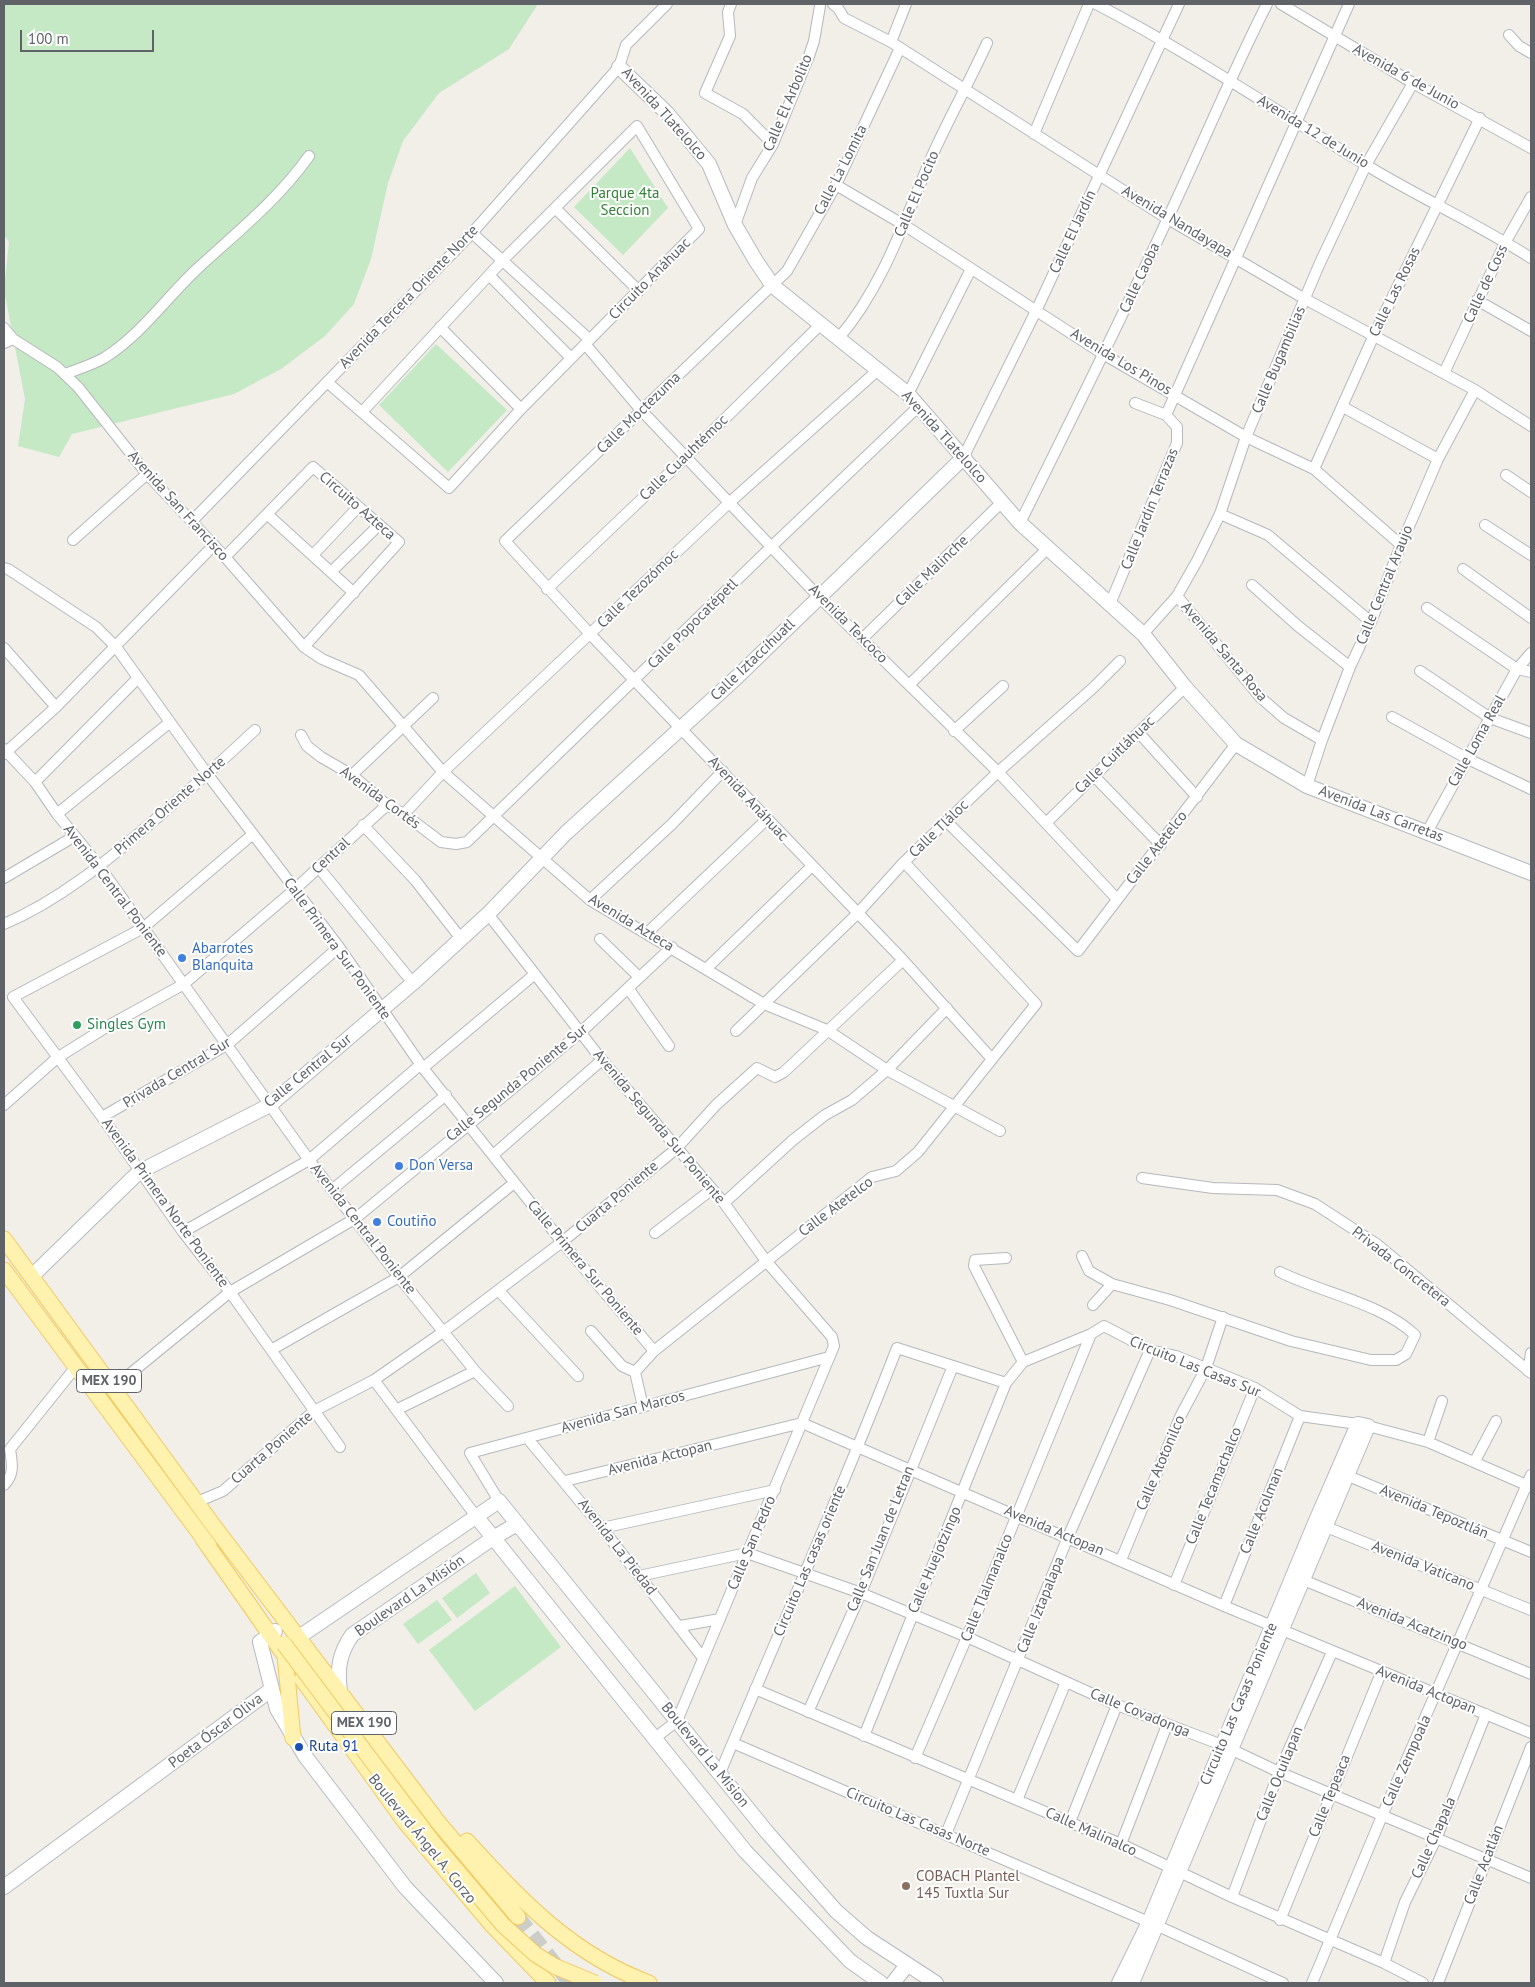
<!DOCTYPE html>
<meta charset="utf-8">
<style>
body{margin:0}
#map{position:relative;width:1535px;height:1987px;overflow:hidden;background:#f1efe8;font-family:"PT Sans",sans-serif}
canvas{display:block}
.frame{position:absolute;inset:0;border:5px solid #5f6368;pointer-events:none}
.scale{position:absolute;left:20px;top:30px;width:134px;height:22px;box-sizing:border-box;border:2px solid #5f6368;border-top:0;padding-left:6px;font-size:15px;line-height:18px;white-space:nowrap;color:#5f6368;-webkit-text-stroke:4px #fff;paint-order:stroke}
</style>
<div id="map">
<canvas width="1535" height="1987"></canvas>
<div class="frame"></div>
<div class="scale">100 m</div>
</div>
<script>
const g = document.querySelector('canvas').getContext('2d');
g.lineJoin = 'round';
function paint(path, color) { g.fillStyle = color; g.fill(path, 'evenodd'); }
function strokePath(path, color, width, dash) { g.strokeStyle = color; g.lineWidth = width; g.lineCap = dash ? 'butt' : 'round'; g.setLineDash(dash || []); g.stroke(path); }
function label(font, color, halo, rows, align = 'center') {
  g.font = font + ' "PT Sans",sans-serif'; g.lineWidth = 4; g.setLineDash([]); g.textBaseline = 'middle'; g.strokeStyle = halo; g.fillStyle = color; for (const [text, x, y, turn = 0] of rows) {
    g.save(); g.translate(x, y); g.rotate((+turn || 0) * Math.PI / 180); g.textAlign = isNaN(turn) ? turn : align; if (halo) g.strokeText(text, 0, 0); g.fillText(text, 0, 0); g.restore();
  }
}
paint(new Path2D(`
 M4 4H538L509 49 439 93 403 141 388 183 371 259 354 304 325 336 281 369 234 394 72 434 59 457 18 446 25 399 4 290 9 242 4 235Z
 M630 148 668 208 623 255 574 207Z
 M436 344 507 410 448 472 379 405Z
 M476 1573 490 1593 457 1618 442 1598Z
 M515 1586 561 1647 475 1711 429 1650Z
 M437 1600 452 1620 418 1644 403 1624Z`), '#c5e8c5');
strokePath(new Path2D(`
 M518 1917 570 1983`), '#ccccc8', 15, [15, 8]);
const street = new Path2D(`
 M731 4 728 12 730 36 705 93 743 114 773 144
 M833 4 838 8 844 18 891 42 1168 219 1305 299 1475 390 1531 426
 M1096 4C1189 52 1276 111 1366 165 1420 198 1478 224 1531 258
 M1281 4 1413 83 1531 148
 M1509 35 1519 46 1531 53
 M891 42 906 4
 M900 48 836 185 787 271 505 541 591 635 903 960 991 1058
 M1034 134 1089 4
 M836 185 904 225 1103 354 1246 437 1314 469 1401 545
 M556 209 639 291
 M735 225 752 178 773 144 809 56 814 41 820 6
 M472 233 589 339
 M490 276 571 358
 M1477 300 1531 331
 M440 327 521 409
 M4 328 13 339 57 367 78 387 147 474 225 557 304 647 322 659 359 675 443 772 590 900 764 1004 827 1030 887 1070 1000 1131
 M838 339C883 287 905 219 932 156 949 118 970 81 987 43
 M4 343 13 339
 M585 344 641 410 819 597 998 772 1117 899
 M1444 373 1506 241 1531 197
 M65 374C78 369 92 365 104 358 141 335 166 298 197 269 236 233 278 200 309 156
 M327 382 449 488 521 409 699 229 637 126 503 260 362 412
 M908 394 971 269
 M1343 407 1438 459
 M1166 415 1349 4
 M963 458 1037 309 1179 4
 M1314 469 1374 335 1480 118
 M1506 475 1531 492
 M267 514 354 593
 M1220 514 1268 535 1371 622
 M192 521 472 233 619 67 626 45 667 4
 M1020 523C1070 422 1120 322 1167 220 1201 148 1231 75 1267 4
 M1485 525 1531 555
 M73 540 147 474
 M313 555 358 507
 M225 557 313 467 399 542 304 647
 M4 568 8 569 96 627 116 647 208 775 339 947 423 1068 562 1242 654 1351
 M1463 569 1531 618
 M331 572 379 525
 M1252 585 1298 626 1350 667
 M547 589 686 457 820 325
 M1177 596 1260 697 1284 718 1322 740
 M1110 604 1177 443V427L1166 415 1135 403
 M1427 608 1517 669 1531 672
 M1143 634 1177 596 1197 561 1220 514 1246 437 1319 265 1366 165 1413 83
 M862 639 1002 502
 M4 648 56 707
 M1420 671 1490 718 1531 733
 M909 685 1047 549
 M1392 717 1468 759 1531 789
 M954 731 1003 686
 M1139 733 1197 797
 M301 735 307 746 321 757 352 775 387 805 404 814 441 842 456 844 467 842 772 546 919 406
 M4 749 35 782 57 814 100 867 309 1160 399 1277 475 1371 508 1406
 M4 754 56 707 214 545
 M352 775 433 698
 M1093 775 1161 845
 M35 782 138 678
 M1307 786 1322 740 1350 667 1371 622 1401 545 1438 459 1475 390
 M57 814 169 723
 M404 814 443 772 730 502 878 370
 M947 822 1078 951 1236 744
 M1046 823 1185 687
 M363 825 415 880 462 940
 M1427 832 1517 669 1531 653
 M253 834 143 928 13 997 102 1117 183 1232 230 1292 340 1447
 M319 868 413 983
 M4 878 75 836
 M590 900 672 824 723 771
 M488 914 602 1060 724 1203 766 1261 832 1337 834 1346 677 1721 655 1738
 M4 924C58 901 106 862 150 824 186 793 221 762 255 730
 M647 933 767 819
 M600 939 639 977
 M706 969 812 866
 M628 988 669 1046
 M736 1031 857 914 904 862 998 772 1094 687 1120 661
 M423 1068 535 974
 M4 1105 57 1058 108 1026 184 984 294 890 387 805
 M102 1117 228 1044 339 947
 M493 1155 602 1060
 M1142 1178 1213 1188 1277 1190 1315 1204 1378 1245 1531 1373
 M333 1189 446 1095
 M724 1203 793 1140 825 1115 852 1100 887 1070 947 1008
 M183 1232 309 1160 420 1065
 M655 1233 711 1190
 M1082 1256 1089 1271 1112 1284 1170 1300 1291 1341 1371 1360H1396L1406 1354 1415 1335C1381 1303 1322 1293 1280 1272
 M1006 1258 975 1260 974 1266 1023 1362
 M499 1291 578 1376
 M1093 1305 1112 1284
 M591 1331 622 1366 635 1372
 M271 1350 399 1277 514 1183
 M1528 1371 1531 1353
 M635 1372 654 1351 872 1177 896 1171 918 1152 1036 1004 904 862
 M635 1372 643 1407
 M374 1380 475 1515
 M114 1387 230 1292 356 1218 581 1032 672 947
 M398 1409 475 1371
 M1368 1426 1428 1442 1531 1487
 M528 1439 602 1528 703 1658
 M1428 1442 1442 1401
 M1475 1461 1496 1421
 M1341 1473 1531 1552
 M565 1481 802 1423 1224 1606 1531 1733
 M4 1485C15 1474 12 1463 10 1449L75 1368
 M499 1501 470 1453 829 1357
 M197 1502 223 1491 314 1411 374 1380 443 1332 562 1242 676 1149 716 1105 757 1068 775 1077 784 1072 903 960
 M1319 1524 1531 1610
 M602 1528 775 1490
 M1121 1560 1181 1415 1206 1368 1223 1317
 M639 1576 747 1553 861 1593 967 1637 1117 1705 1222 1745 1279 1772 1531 1878
 M1296 1577 1531 1674
 M1174 1585 1255 1388
 M1224 1606 1300 1416
 M680 1626 720 1619
 M755 1689 1121 1844 1232 1897 1384 1963 1423 1983
 M808 1712 861 1593 953 1366
 M864 1736 1006 1383 1023 1362 1091 1334 1104 1326 1150 1350 1176 1356 1255 1388 1300 1416 1358 1424
 M733 1743 1158 1926 1283 1983
 M915 1758 967 1637 1091 1334
 M720 1773C779 1632 842 1491 897 1348L1006 1383
 M1017 1800 1066 1682
 M1070 1822 1117 1705
 M946 1834 1068 1537 1150 1350
 M1121 1844 1167 1725
 M1232 1897 1279 1772 1332 1652
 M1280 1920 1381 1673
 M1384 1963 1405 1902 1436 1839 1486 1714
 M1312 1983 1382 1816 1531 1475
 M1438 1983 1531 1747`);
const secondary = new Path2D(`
 M619 67 667 113 709 164 735 225 756 261 773 286 908 394 1020 523 1143 634 1185 687 1236 744 1307 786 1531 873
 M32 1276 139 1172 270 1105 413 983 488 914 566 833 737 677 963 458
 M475 1515 745 1851 850 1961 881 1983
 M275 1631 260 1642 277 1709 305 1756 405 1887 496 1983
 M299 1637 499 1501 766 1831 836 1911 867 1938 936 1983
 M340 1691C337 1669 339 1654 352 1635L493 1538 517 1524
 M4 1887 272 1689
 M893 1983 907 1965
 M1119 1983 1149 1922 1315 1523 1358 1424 1368 1426 1132 1983`);
const primary = new Path2D(`
 M4 1239 213 1525 438 1822 518 1917
 M4 1270 209 1546
 M203 1539 288 1660
 M285 1655 293 1738
 M302 1679 405 1822 491 1924 548 1983
 M467 1841C520 1900 573 1955 649 1983`);
strokePath(street, '#b5b8bc', 12);
strokePath(secondary, '#b6babf', 16);
strokePath(primary, '#f2c960', 17);
strokePath(street, '#fff', 10);
strokePath(secondary, '#fff', 14);
strokePath(primary, '#fff2af', 15);
const primaryBridge = new Path2D(`
 M284 1644 432 1841 503 1925 535 1954 554 1966 595 1983`);
strokePath(primaryBridge, '#f2c960', 17, []);
strokePath(primaryBridge, '#fff2af', 15);
for (const [x, y, r, color] of [
 [182,958,5,"#3f7fe0"],
 [77,1025,5,"#2e9e5b"],
 [399,1166,5,"#3f7fe0"],
 [377,1222,5,"#3f7fe0"],
 [299,1747,5,"#1a4fb4"],
 [906,1886,5,"#8d6e63"]
]) { const dot = new Path2D(); dot.arc(x, y, r, 0, 2 * Math.PI); g.fillStyle = color; g.fill(dot); strokePath(dot, '#fff', 2); }
for (const [x, y, w] of [
 [109,1381,65],
 [364,1723,65]
]) { const box = new Path2D(); box.roundRect(x - w / 2, y - 11.5, w, 23, 4); g.fillStyle = '#fff'; g.fill(box); strokePath(box, '#5f6368', 1); }
label('bold 14px', '#5f6368', null, [
 ["MEX 190",109,1381],
 ["MEX 190",364,1723]
]);
label('15px', '#5f6368', '#fff', [
 ["Avenida 6 de Junio",1406,77,29],
 ["Calle El Arbolito",788,103,-67],
 ["Avenida Tlatelolco",664,114,48],
 ["Avenida 12 de Junio",1313,132,31],
 ["Calle La Lomita",841,170,-63],
 ["Calle El Pocito",917,194,-67],
 ["Avenida Nandayapa",1177,222,31],
 ["Calle El Jardín",1073,232,-65],
 ["Calle Caoba",1140,278,-65],
 ["Circuito Anáhuac",650,279,-45],
 ["Calle de Coss",1486,284,-65],
 ["Calle Las Rosas",1395,292,-64],
 ["Avenida Tercera Oriente Norte",409,297,-46],
 ["Calle Bugambilias",1279,360,-67],
 ["Avenida Los Pinos",1121,362,31],
 ["Calle Moctezuma",639,413,-44],
 ["Avenida Tlatelolco",944,437,48],
 ["Calle Cuauhtémoc",684,458,-44],
 ["Avenida San Francisco",178,506,48],
 ["Circuito Azteca",357,506,41],
 ["Calle Jardín Terrazas",1150,509,-68],
 ["Calle Malinche",932,571,-44],
 ["Calle Central Araujo",1385,585,-68],
 ["Calle Tezozómoc",638,589,-44],
 ["Calle Popocatépetl",693,624,-45],
 ["Avenida Texcoco",848,624,45],
 ["Avenida Santa Rosa",1224,652,50],
 ["Calle Iztaccíhuatl",753,660,-44],
 ["Calle Loma Real",1477,741,-61],
 ["Calle Cuitláhuac",1115,755,-44],
 ["Avenida Cortés",380,798,36],
 ["Avenida Anáhuac",748,799,47],
 ["Primera Oriente Norte",170,806,-41],
 ["Avenida Las Carretas",1381,814,21],
 ["Calle Tláloc",939,829,-44],
 ["Calle Atetelco",1157,848,-52],
 ["Central",331,856,-43],
 ["Avenida Central Poniente",115,891,53],
 ["Avenida Azteca",631,923,31],
 ["Calle Primera Sur Poniente",337,949,54],
 ["Calle Central Sur",308,1071,-39],
 ["Privada Central Sur",177,1073,-31],
 ["Calle Segunda Poniente Sur",517,1083,-39],
 ["Avenida Segunda Sur Poniente",659,1127,50],
 ["Cuarta Poniente",617,1197,-40],
 ["Avenida Primera Norte Poniente",165,1203,54],
 ["Calle Atetelco",836,1207,-37],
 ["Avenida Central Poniente",363,1229,52],
 ["Privada Concretera",1401,1267,38],
 ["Calle Primera Sur Poniente",585,1268,50],
 ["Circuito Las Casas Sur",1195,1367,22],
 ["Avenida San Marcos",623,1412,-15],
 ["Cuarta Poniente",272,1448,-41],
 ["Avenida Actopan",660,1458,-14],
 ["Calle Atotonilco",1161,1463,-67],
 ["Calle Tecamachalco",1214,1486,-68],
 ["Calle Acolman",1262,1511,-68],
 ["Avenida Tepoztlán",1434,1512,23],
 ["Avenida Actopan",1054,1531,23],
 ["Calle San Juan de Letran",881,1539,-68],
 ["Calle San Pedro",752,1543,-67],
 ["Avenida La Piedad",617,1547,52],
 ["Calle Huejotzingo",935,1560,-67],
 ["Circuito Las casas oriente",810,1561,-67],
 ["Avenida Vaticano",1423,1566,22],
 ["Calle Tlalmanalco",987,1588,-68],
 ["Boulevard La Misión",410,1596,-35],
 ["Calle Iztapalapa",1041,1605,-68],
 ["Avenida Acatzingo",1412,1624,22],
 ["Avenida Actopan",1426,1690,22],
 ["Circuito Las Casas Poniente",1239,1704,-67],
 ["Calle Covadonga",1140,1713,22],
 ["Poeta Óscar Oliva",216,1731,-37],
 ["Boulevard La Mision",705,1755,51],
 ["Calle Zempoala",1407,1761,-66],
 ["Calle Ocuilapan",1280,1774,-68],
 ["Calle Tepeaca",1330,1796,-68],
 ["Circuito Las Casas Norte",918,1822,23],
 ["Calle Malinalco",1091,1832,24],
 ["Calle Chapala",1434,1838,-66],
 ["Boulevard Ángel A. Corzo",422,1839,51],
 ["Calle Acatlán",1484,1865,-69]
]);
label('15px', '#348238', '#fff', [
 ["Parque 4ta",625,194],
 ["Seccion",625,211]
]);
label('15px', '#366cbe', '#fff', [
 ["Abarrotes",192,949],
 ["Blanquita",192,966],
 ["Don Versa",409,1166],
 ["Coutiño",387,1222]
], 'left');
label('15px', '#27864d', '#fff', [
 ["Singles Gym",87,1025]
], 'left');
label('15px', '#164399', '#fff', [
 ["Ruta 91",309,1747]
], 'left');
label('15px', '#785e54', '#fff', [
 ["COBACH Plantel",916,1877],
 ["145 Tuxtla Sur",916,1894]
], 'left');
</script>
